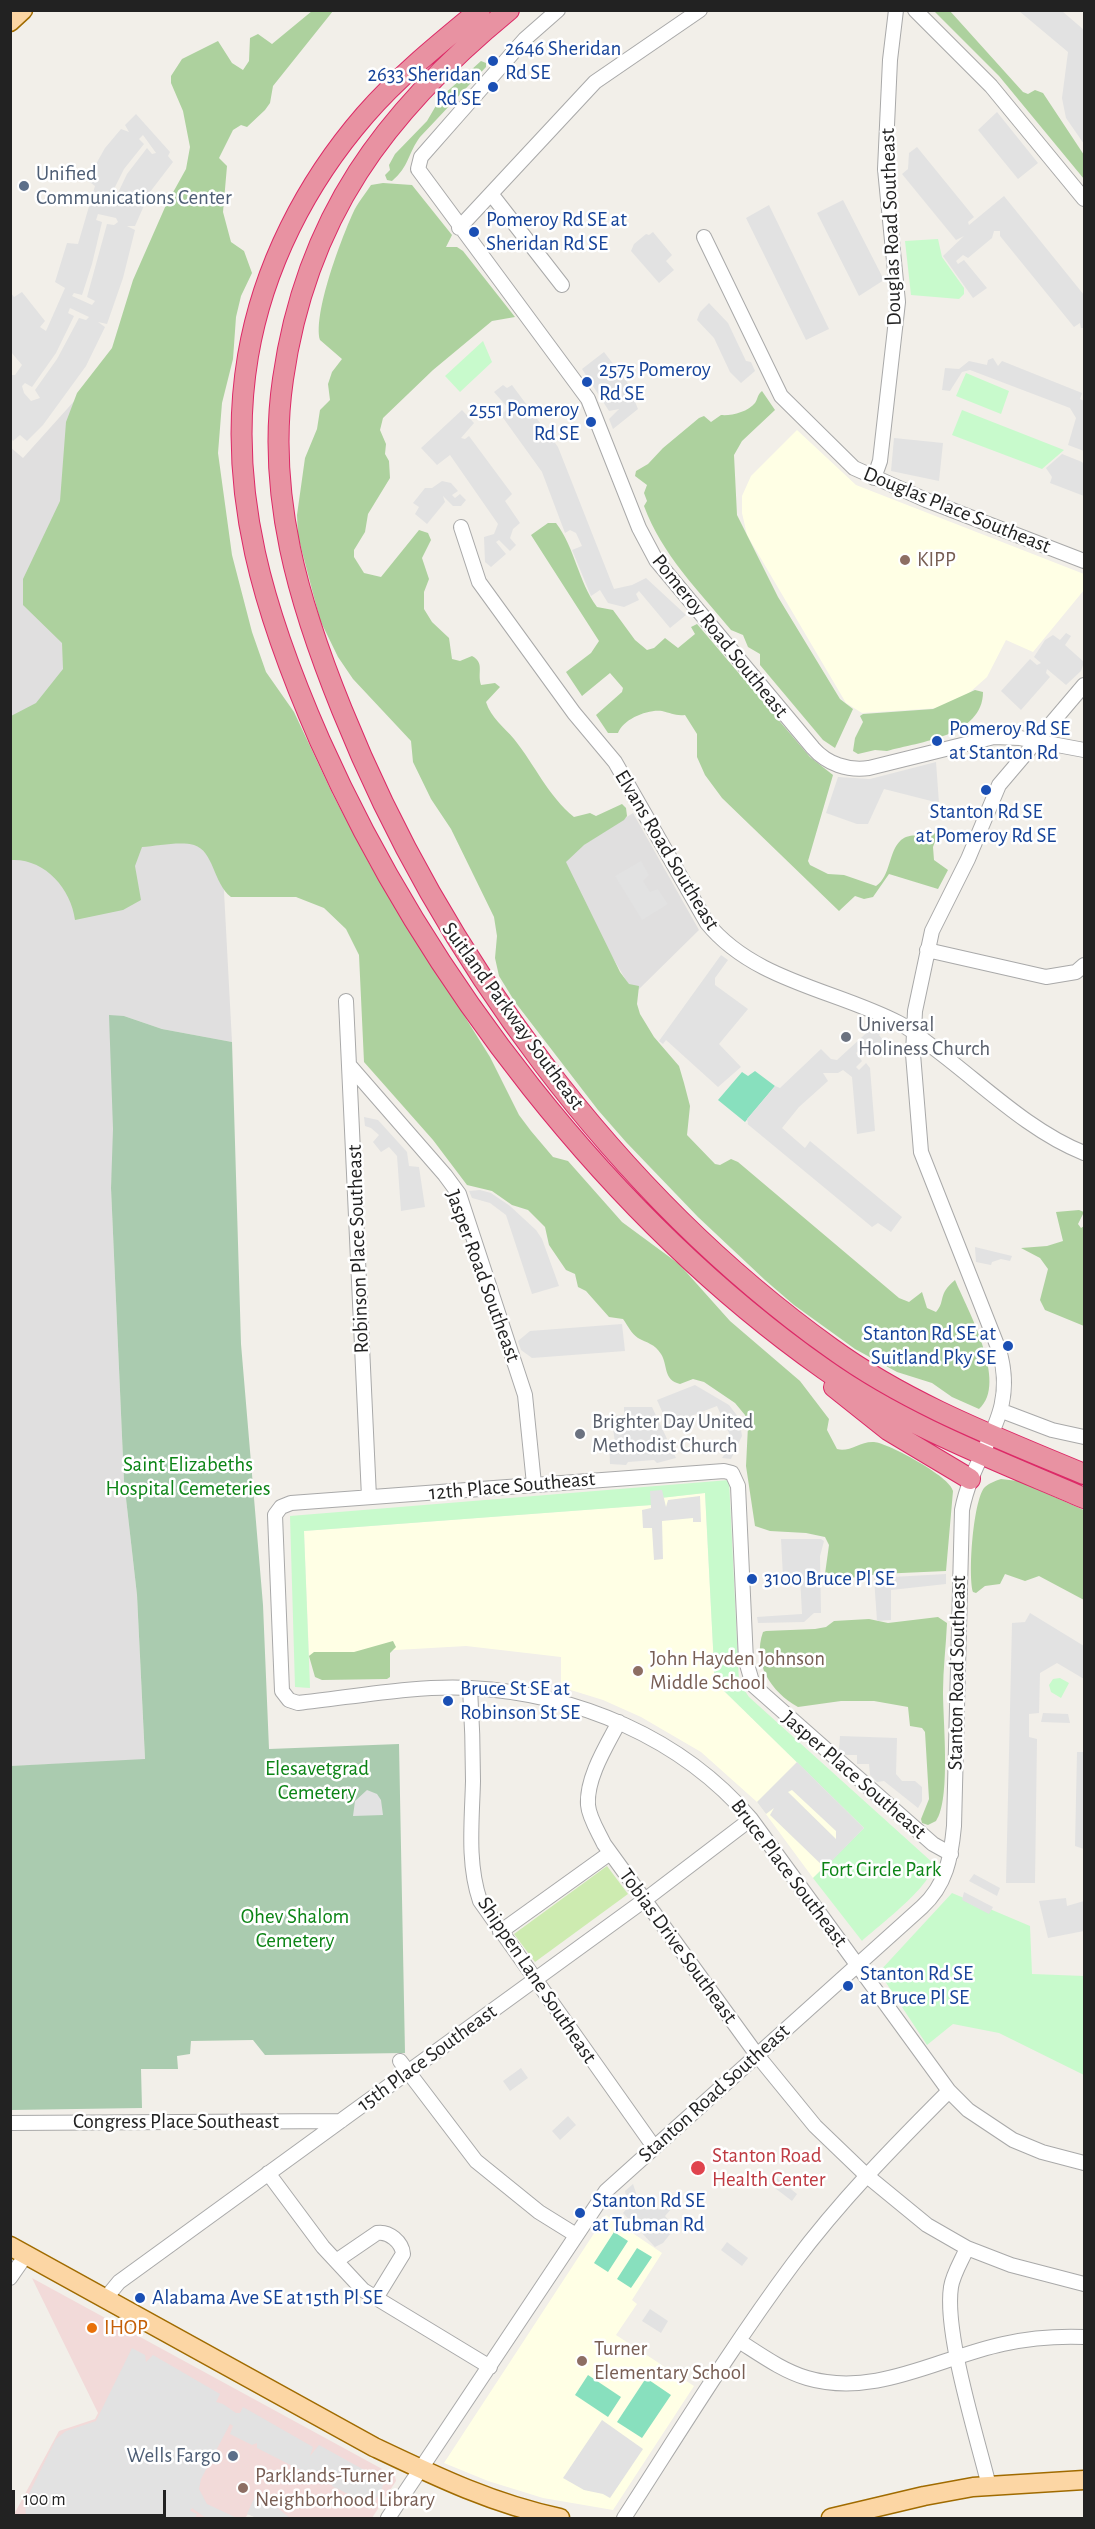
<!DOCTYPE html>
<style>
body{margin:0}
#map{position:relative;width:1095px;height:2529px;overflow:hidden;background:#f2efe9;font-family:"Alegreya Sans",sans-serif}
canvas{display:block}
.frame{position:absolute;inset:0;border:12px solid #222;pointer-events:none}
.scale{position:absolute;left:12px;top:2490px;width:154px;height:27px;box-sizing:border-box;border:3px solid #222;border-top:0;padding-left:8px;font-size:18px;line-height:21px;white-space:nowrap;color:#222;-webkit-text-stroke:4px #fff;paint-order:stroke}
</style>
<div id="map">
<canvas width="1095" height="2529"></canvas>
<div class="frame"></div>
<div class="scale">100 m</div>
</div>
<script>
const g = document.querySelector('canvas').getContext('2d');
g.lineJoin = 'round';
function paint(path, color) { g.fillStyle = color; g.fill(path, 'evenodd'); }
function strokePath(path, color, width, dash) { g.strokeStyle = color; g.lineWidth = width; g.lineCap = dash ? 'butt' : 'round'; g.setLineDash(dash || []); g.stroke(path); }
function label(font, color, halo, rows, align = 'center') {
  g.font = font + ' "Alegreya Sans",sans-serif'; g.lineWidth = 5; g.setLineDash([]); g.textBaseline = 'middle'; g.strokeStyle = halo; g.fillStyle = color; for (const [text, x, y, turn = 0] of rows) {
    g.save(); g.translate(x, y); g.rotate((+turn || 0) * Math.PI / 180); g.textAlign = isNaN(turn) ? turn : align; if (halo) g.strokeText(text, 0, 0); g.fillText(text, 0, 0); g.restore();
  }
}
paint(new Path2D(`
 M191 271 232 1042 162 1029 124 1016 111 1188 124 1481 137 1595 145 1760 11 1766 10 447 23 458Z
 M633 813 699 930 634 994 557 862Z`), '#e0dfdf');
paint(new Path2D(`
 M32 2278 395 2476 396 2481 372 2518H257L248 2514 245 2518H12L59 2431 95 2419 98 2413Z`), '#f2dad9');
paint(new Path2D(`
 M797 430 856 485 1084 574V590L1033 652 1006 640 987 677 960 701 939 708 862 713 846 703 747 535 742 513V496L751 476Z
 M705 1493 715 1686 721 1688 864 1828 813 1878 757 1802 701 1752 641 1717 603 1700 561 1687V1657L466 1646 309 1655 304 1531 651 1505V1499Z
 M606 2215 662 2253 632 2300 637 2304 616 2335 694 2386 613 2510 543 2498 488 2481 444 2463Z`), '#ffffe5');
paint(new Path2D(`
 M607 1866 628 1894 535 1962 514 1934Z`), '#cdebb0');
paint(new Path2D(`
 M312 11H333L273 86 270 103 265 110 247 127 241 125 233 130 219 158 227 166 223 212 231 242 244 251 252 273 241 296 236 317 233 359 222 403 218 453 232 555 252 632 266 672 294 712 333 795 370 865 490 1057 519 1115 531 1131 553 1157 568 1161 622 1222 679 1264 730 1321 800 1381 829 1419 827 1430 837 1449C849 1453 860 1441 874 1442 888 1443 951 1477 953 1491L946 1571 879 1574 829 1581 825 1574 829 1545 825 1537 806 1533 770 1531 755 1526 746 1466 748 1426 745 1415 735 1403 704 1382 693 1379 680 1384C663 1380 668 1365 661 1354 655 1344 647 1343 638 1338 631 1333 628 1326 623 1319L609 1317 586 1291 578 1287 575 1274 566 1270 549 1245 545 1227 528 1210 512 1205 492 1191 467 1185 433 1140 364 1062 359 955 346 929 324 908 296 897H231C213 883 214 851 194 845 180 841 157 846 142 847L135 866 141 900 123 910 75 920C71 888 44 858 11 860V716L36 703 63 669 62 643 23 605V579L60 501 66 422 77 393 112 348 133 280 166 205 186 169 190 147 183 111 171 83V76L182 59 218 41 232 63 243 70 249 61 250 38 258 34 272 44Z
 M934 11H950L1023 92 1028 94 1035 90 1043 93 1084 155V179L999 76Z
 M481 61 486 63V67L420 137C408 153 409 167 392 181L387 180 385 175 390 170 389 165 395 154 427 121 441 97Z
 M383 183 412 185 452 235 446 247H457L463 251 515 317 492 321 433 370 383 418 380 430 386 444 385 454 389 461 390 478 368 514 365 532 354 550V557L364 573 381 577 419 530 428 533 431 540 422 558 429 579 424 592V609L432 622 449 638 452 659 460 661 472 656C485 663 477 672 481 685L495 683 500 687 486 702C491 718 504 727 514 739 535 765 548 796 574 817L590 813 596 816 622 804 626 808 627 816 624 820 584 845 566 862 620 972 629 984 639 986 637 1004 640 1014 654 1037 679 1066 684 1083 690 1106 687 1135 715 1164 720 1165 731 1159 738 1162 899 1298 909 1302 922 1292 927 1308 936 1312C946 1301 937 1295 955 1280 967 1309 1009 1383 979 1409L952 1397 932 1383 897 1372 855 1349 794 1305 765 1280 698 1217 626 1142 598 1110 515 1002 499 976 495 958 497 936 494 917 451 829 431 799 413 762 411 741 353 679 338 657 320 620 298 536 297 515 305 458 317 429 320 410 330 400 328 384 332 372 342 359 320 340C313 314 341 239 353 213 357 204 365 194 371 185Z
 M762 391 775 410 742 441 734 455 737 515 778 597 840 699 853 709 835 748 823 740 760 665V654L748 647 743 635 731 630C699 591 662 555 644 506L647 501 644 493 647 485 635 476 636 471 648 464 663 448 699 418 704 416 711 422 721 415C731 416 748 412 755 403 758 399 757 395 762 391Z
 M548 523H556C575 548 578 581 597 607L613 610 635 640 647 650 654 648 665 638 678 648 695 634 691 627 697 624 810 757 833 775 808 861 810 865 828 874 844 875 876 886C891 876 888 852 901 840 911 832 923 838 934 833L937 836 933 847 934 860 948 870 938 889 889 874 873 897 864 899 855 896 839 911 722 798 705 775 697 757V734L685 715C675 716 671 713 662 711 648 709 623 719 618 733H608L596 715 622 692 623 688 610 673 582 696 566 672 591 653 599 641 531 535Z
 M975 690 983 692C983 736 919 742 887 751L875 750 858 754 853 751 855 738 863 722 860 716 863 714 933 709Z
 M1079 1210 1084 1212 1078 1224 1081 1228 1084 1226V1326L1045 1310 1040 1300 1048 1269 1040 1258 1021 1248 1047 1246 1063 1241 1056 1212Z
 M1001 1479 1018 1481 1084 1510V1600L1039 1576 1025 1581 1005 1574 1000 1584 985 1586 976 1593 973 1592C968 1574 973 1503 984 1488 989 1483 995 1481 1001 1479Z
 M938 1617 947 1623C946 1646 943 1669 943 1692 943 1721 951 1800 936 1821L928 1825 922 1823 921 1819 929 1799 925 1732 922 1728 910 1726 908 1707 874 1701H841L798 1707C771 1692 752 1663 763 1632L766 1631 815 1629 826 1627 834 1621 869 1619 888 1623Z
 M393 1641 396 1647 390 1653V1677L387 1679 322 1680 315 1677 309 1656 314 1652H354Z`), '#add19e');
paint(new Path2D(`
 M109 1015 124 1016 162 1029 232 1042 241 1344 263 1605 269 1749 399 1744 405 2053 265 2055 253 2040 191 2041 190 2054 177 2056 178 2069H141L142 2108 11 2110 10 1766 145 1759 137 1595 124 1481 111 1188 113 1129Z`), '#aacbaf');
paint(new Path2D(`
 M938 239 942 257 964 288V294L959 299 911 295 905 241Z
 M483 341 492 362 460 392 445 376Z
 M966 373 1009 391 1001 414 956 396Z
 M962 410 1064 450 1042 469 952 435Z
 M729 1480 739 1682 749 1697 933 1863C936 1883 877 1927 862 1941L813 1878 864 1828 721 1688 715 1686 705 1493 652 1499V1505L304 1531 310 1688 295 1687 290 1516Z
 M1060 1678 1069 1683 1061 1698 1051 1692 1049 1685 1053 1679Z
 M952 1893 1030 1926 1032 1974 1084 1976V2075L999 2033 953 2024 927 2045 879 1972Z`), '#c8facc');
paint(new Path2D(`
 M755 1071 775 1086 745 1122 718 1100 742 1072 748 1076Z
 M614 2232 628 2241 608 2272 594 2263Z
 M637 2248 652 2257 631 2288 617 2279Z
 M588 2375 621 2397 608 2417 575 2395Z
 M646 2378 671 2395 642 2438 617 2422Z`), '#88e0be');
paint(new Path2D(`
 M1019 11H1062L1084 30V144L1066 118 1062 98 1068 52Z
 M997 112 1038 163 1018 179 978 130Z
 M136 114 170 152 168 156 173 162 150 192 135 226H127L135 230 123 278 107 324 98 322 105 327 86 366 43 425 27 441 20 435 13 441 10 437 11 375H15L22 365 11 352V293L14 297 22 292 45 321 40 327 46 331 65 288 55 282 67 243 78 244 95 186 87 180 105 148 121 129 129 132 125 125ZM143 135 156 153 152 154 147 148 127 174 116 197 123 200 122 206 101 201 102 195 110 197 124 169 144 144 139 139ZM98 214 116 218 118 222 114 225 107 224 87 297 95 301 92 305 72 296 74 293 82 295 92 264 102 222 96 220ZM70 308 89 317 86 320 79 318 57 359 35 390 40 398 31 401 24 393 22 386 25 383 32 387 56 353 74 316 68 313Z
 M917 147 974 217 968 222 969 225 1004 196 1084 295V328H1081L1080 323 1074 327 1000 236V231H994L992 238 968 258 963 255 956 261 958 264 964 260 987 288 973 298 943 256 964 236 956 240 902 174 908 169 909 153Z
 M843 200 884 280 859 296 817 213Z
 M769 205 829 329 806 340 746 218Z
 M653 232 672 255 666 261 674 270 659 283 631 251 634 244 646 234 649 235Z
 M709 303 728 323 746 361 751 362 755 371 741 383 730 372 714 338 697 320 700 312Z
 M604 352 627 382 638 409 613 429 609 419 619 409 609 411 582 369Z
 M993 358 998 366 1002 361 1082 393 1080 399 1084 401V451L1068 445 1076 418 1070 408 970 370 962 372 950 391 942 390 945 368 959 369 969 361 987 365 988 360Z
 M503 385 507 388 512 385 558 447 614 589 632 585 646 578 686 615 670 628 639 591 636 594 639 600 624 607 608 603 600 590 591 596 572 550 582 546 576 533 570 530 565 533 542 472 501 415 508 408 494 392Z
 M462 410 474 423 461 438 465 439 469 436 512 494 505 501 520 523 513 529 510 538 516 545 510 551 499 540 496 542 506 554 491 567 485 562 484 537 494 534 498 524 450 455 437 465 421 448Z
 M894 438 943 443 939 481 891 471Z
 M1062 454 1082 462 1084 465V496L1050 483 1052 477 1046 468Z
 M442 481 451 483 458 491 452 495 455 498 460 494 466 500 461 506H453L443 496 445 502 427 524 415 514 419 507 413 503 425 488H432Z
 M1066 633 1071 636 1065 645 1084 662 1081 671 1066 685 1047 669 1046 673 1050 677 1021 710 1001 691 1030 659 1037 665 1041 663 1034 657 1045 640 1053 635 1060 640Z
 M936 762 939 803 884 789 868 824H857L826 813 838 777 870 779Z
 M641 861 649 875 643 881 650 892 658 889 668 904 642 920 615 876Z
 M721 955 728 960 715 978V985L748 1009 719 1044 741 1067 718 1087 666 1040 663 1044 659 1041Z
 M874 1026 883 1030 879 1035 884 1041 867 1057 860 1050 856 1053 862 1061 856 1067 859 1070 866 1063 870 1068 875 1131 857 1134 852 1077 843 1070 838 1073H823L828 1081 799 1107 782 1128 805 1148 810 1141 902 1217 891 1232 878 1223 872 1227 745 1122 748 1124 747 1119 775 1086 780 1088 821 1049 831 1059 837 1060Z
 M364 1117 378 1120 407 1152 409 1166 419 1167 425 1207 401 1211 397 1156 389 1147 381 1152 373 1142 379 1135 371 1128 365 1126Z
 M480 1190 491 1193 510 1206 536 1230 542 1239 559 1286 532 1294 506 1215 490 1203 472 1198 469 1191Z
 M975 1247 1012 1256 1010 1261 1001 1259 992 1262 991 1265 976 1262Z
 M622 1324 625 1351 532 1358 521 1350 518 1341 530 1331Z
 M695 1385 729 1405 739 1418 742 1436 731 1459 722 1458 733 1442 717 1406 668 1425 657 1400Z
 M624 1407H652L676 1458 657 1463 654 1460 628 1462 626 1465 610 1464 609 1443 615 1442 611 1416 624 1415Z
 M662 1490 666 1507 668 1500 700 1496 701 1522H693V1518L662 1521 663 1559 654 1560 652 1528H643L642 1510 651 1508 650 1491Z
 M781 1539H821L824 1541 820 1556 821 1613H814L804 1622 758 1623 757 1617 802 1614 800 1576 783 1577Z
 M946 1574V1584L891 1590V1620L877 1621 874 1578Z
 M1030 1613 1084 1646V1679L1057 1663 1040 1673 1039 1713 1029 1714V1737L1037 1739 1035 1883H1006L1012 1623 1025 1622Z
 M1043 1713 1068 1714 1070 1723 1041 1722Z
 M840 1736 897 1738 896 1774 902 1781H915L922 1787V1801L918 1808 884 1781 877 1782 870 1775 869 1764H857V1755H846L839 1749Z
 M1077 1752H1084V1849L1075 1846Z
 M797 1762 864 1828 825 1868 770 1815 774 1808 766 1814 757 1802ZM792 1790 836 1831V1839L788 1792Z
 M367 1790 377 1794 381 1800 383 1815 353 1816 355 1801Z
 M974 1874 1000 1888 997 1896 969 1881Z
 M964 1892 993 1907 989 1914 962 1900Z
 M1066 1898 1067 1906 1084 1901V1931L1048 1938 1039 1901Z
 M521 2068 528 2078 510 2091 503 2081Z
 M568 2116 576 2125 560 2140 552 2131Z
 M777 2178 797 2194 792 2201 771 2185Z
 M633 2184 639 2202 647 2197 659 2210 669 2204 672 2208 665 2216 675 2228 663 2243 655 2247 623 2213 628 2207 625 2191Z
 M727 2242 748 2258 742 2266 721 2250Z
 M650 2309 668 2321 661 2333 642 2321Z
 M132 2348 145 2355 146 2362 153 2355 220 2394 216 2402 223 2404 236 2413H240L243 2407 313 2447 310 2456 319 2445 384 2481 381 2492 370 2505 332 2486 331 2481 326 2483 257 2448V2443L252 2445 230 2434 233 2426 230 2424 201 2479 199 2489 207 2504 237 2518H206L192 2508 190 2511 197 2514 195 2518H26L25 2502 56 2439 66 2431 96 2421Z
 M602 2420 643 2449 610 2498 603 2494 584 2490 563 2478Z
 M257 2492 290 2518H257L247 2514Z`), '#e2e2e2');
const minor = new Path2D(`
 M558 10 525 39 457 116 421 157 418 169 588 399 639 528 656 560 813 748C827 764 848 771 869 768L994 737 1020 738 1084 750
 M915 10 991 86 1084 199
 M492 195 562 285
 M459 228 595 82 700 10
 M704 237 781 396 854 468 926 500 1084 561
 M874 478 880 461 898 302 885 169 890 60 896 10
 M461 527 479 582 574 713 615 762 707 923C754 981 836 990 899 1023 913 1030 926 1042 939 1052 985 1087 1031 1132 1084 1153
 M927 950 1046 977 1076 972 1084 965
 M346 1001 369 1497
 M350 1066 445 1175 459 1194 525 1395 534 1484
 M1002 1411 1052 1430 1084 1437
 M470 1688C472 1719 473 1750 473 1781 472 1821 467 1863 480 1901L654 2147
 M619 1722C607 1745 586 1778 588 1805 589 1818 599 1833 604 1844L757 2055 815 2126 866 2175 927 2225 967 2248 1011 2265 1084 2284
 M951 1854 933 1844 753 1685 746 1661 738 1486 732 1473 724 1471 291 1503 281 1507 275 1515 282 1691 289 1700 298 1703C354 1697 414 1685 471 1688 577 1694 681 1737 751 1819L949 2091 968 2110 1013 2140 1042 2152 1084 2163
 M500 1932 610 1853
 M400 2061 476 2161 539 2212 576 2235
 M10 2123 341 2121
 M268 2173 323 2247 363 2290 490 2367
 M967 2248C962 2260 953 2274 951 2287 944 2333 977 2437 989 2486
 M336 2261 377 2233C389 2231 402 2242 403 2254L376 2298
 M10 2278 26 2255
 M105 2299 119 2282 646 1899 751 1819
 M739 2341C761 2355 783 2371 807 2378 875 2398 938 2358 1003 2344 1030 2338 1057 2336 1084 2337
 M388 2518 606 2191 922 1907C946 1885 951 1858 954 1826L962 1510C974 1448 1019 1417 999 1350L921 1152 913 1054 915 1011 932 931 968 859 999 785 1084 685
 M624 2518C679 2433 732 2346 793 2264 840 2201 894 2146 949 2091`);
const major = new Path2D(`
 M10 22 23 10
 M10 2246 374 2447C435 2476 493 2504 560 2518
 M831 2518 924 2496 973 2487 1084 2480`);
const highway = new Path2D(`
 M480 10C440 43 399 76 365 115 306 183 263 267 248 356 225 492 266 618 320 741 426 979 610 1218 824 1369 903 1425 996 1460 1084 1498
 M509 10C385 112 306 217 283 379 266 495 299 604 342 710 441 956 615 1193 831 1348 908 1404 998 1438 1084 1474
 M834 1387 888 1430 970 1479`);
strokePath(minor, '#a9a9a9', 16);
strokePath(major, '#a06b00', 21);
strokePath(highway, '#dc2a67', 22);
strokePath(minor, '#fff', 14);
strokePath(major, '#fcd6a4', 18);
strokePath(highway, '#e892a2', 20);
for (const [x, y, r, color] of [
 [493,61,6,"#1a4fb4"],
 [493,87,6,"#1a4fb4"],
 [24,186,6,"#5c6f8a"],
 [474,232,6,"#1a4fb4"],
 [587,382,6,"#1a4fb4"],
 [591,422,6,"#1a4fb4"],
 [905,560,6,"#8d6e63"],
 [937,741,6,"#1a4fb4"],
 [986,790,6,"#1a4fb4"],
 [846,1037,6,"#6b7280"],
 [1008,1346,6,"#1a4fb4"],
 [580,1434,6,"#6b7280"],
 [752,1579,6,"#1a4fb4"],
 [638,1671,6,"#8d6e63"],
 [448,1701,6,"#1a4fb4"],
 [848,1986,6,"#1a4fb4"],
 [698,2168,8,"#e0444e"],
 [580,2213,6,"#1a4fb4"],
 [140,2298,6,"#1a4fb4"],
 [92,2328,6,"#e8710a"],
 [582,2361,6,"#8d6e63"],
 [233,2456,6,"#5c6f8a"],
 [243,2488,6,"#8d6e63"]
]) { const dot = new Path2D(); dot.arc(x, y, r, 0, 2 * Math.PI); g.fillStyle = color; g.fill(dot); strokePath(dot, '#fff', 2); }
label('21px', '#164399', '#fff', [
 ["2646 Sheridan",505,49],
 ["Rd SE",505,73],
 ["2633 Sheridan",481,75,"right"],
 ["Rd SE",481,99,"right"],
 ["Pomeroy Rd SE at",486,220],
 ["Sheridan Rd SE",486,244],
 ["2575 Pomeroy",599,370],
 ["Rd SE",599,394],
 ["2551 Pomeroy",579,410,"right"],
 ["Rd SE",579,434,"right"],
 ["Pomeroy Rd SE",949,729],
 ["at Stanton Rd",949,753],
 ["Stanton Rd SE",986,812,"center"],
 ["at Pomeroy Rd SE",986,836,"center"],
 ["Stanton Rd SE at",996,1334,"right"],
 ["Suitland Pky SE",996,1358,"right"],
 ["3100 Bruce Pl SE",764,1579],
 ["Bruce St SE at",460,1689],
 ["Robinson St SE",460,1713],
 ["Stanton Rd SE",860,1974],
 ["at Bruce Pl SE",860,1998],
 ["Stanton Rd SE",592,2201],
 ["at Tubman Rd",592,2225],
 ["Alabama Ave SE at 15th Pl SE",152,2298]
], 'left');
label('21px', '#4e5e75', '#fff', [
 ["Unified",36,174],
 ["Communications Center",36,198],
 ["Wells Fargo",221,2456,"right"]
], 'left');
label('21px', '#222', '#fff', [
 ["Douglas Road Southeast",891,227,-92],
 ["Douglas Place Southeast",957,510,22],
 ["Pomeroy Road Southeast",720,636,51],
 ["Elvans Road Southeast",667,850,59],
 ["Suitland Parkway Southeast",513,1016,54],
 ["Robinson Place Southeast",358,1249,-92],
 ["Jasper Road Southeast",483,1276,70],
 ["12th Place Southeast",512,1486,-5],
 ["Stanton Road Southeast",957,1673,-89],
 ["Jasper Place Southeast",854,1775,41],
 ["Bruce Place Southeast",789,1873,53],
 ["Tobias Drive Southeast",678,1946,54],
 ["Shippen Lane Southeast",537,1980,56],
 ["15th Place Southeast",427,2058,-36],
 ["Stanton Road Southeast",714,2093,-42],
 ["Congress Place Southeast",176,2122]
]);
label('21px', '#785e54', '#fff', [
 ["KIPP",917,560],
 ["John Hayden Johnson",650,1659],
 ["Middle School",650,1683],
 ["Turner",594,2349],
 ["Elementary School",594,2373],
 ["Parklands-Turner",255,2476],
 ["Neighborhood Library",255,2500]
], 'left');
label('21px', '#5b616d', '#fff', [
 ["Universal",858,1025],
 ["Holiness Church",858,1049],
 ["Brighter Day United",592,1422],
 ["Methodist Church",592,1446]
], 'left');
label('21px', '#0c8416', '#fff', [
 ["Saint Elizabeths",188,1465],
 ["Hospital Cemeteries",188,1489],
 ["Elesavetgrad",317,1769],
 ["Cemetery",317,1793],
 ["Fort Circle Park",881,1870],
 ["Ohev Shalom",295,1917],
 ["Cemetery",295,1941]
]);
label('21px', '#be3a42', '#fff', [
 ["Stanton Road",712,2156],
 ["Health Center",712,2180]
], 'left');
label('21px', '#c56008', '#fff', [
 ["IHOP",104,2328]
], 'left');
</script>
